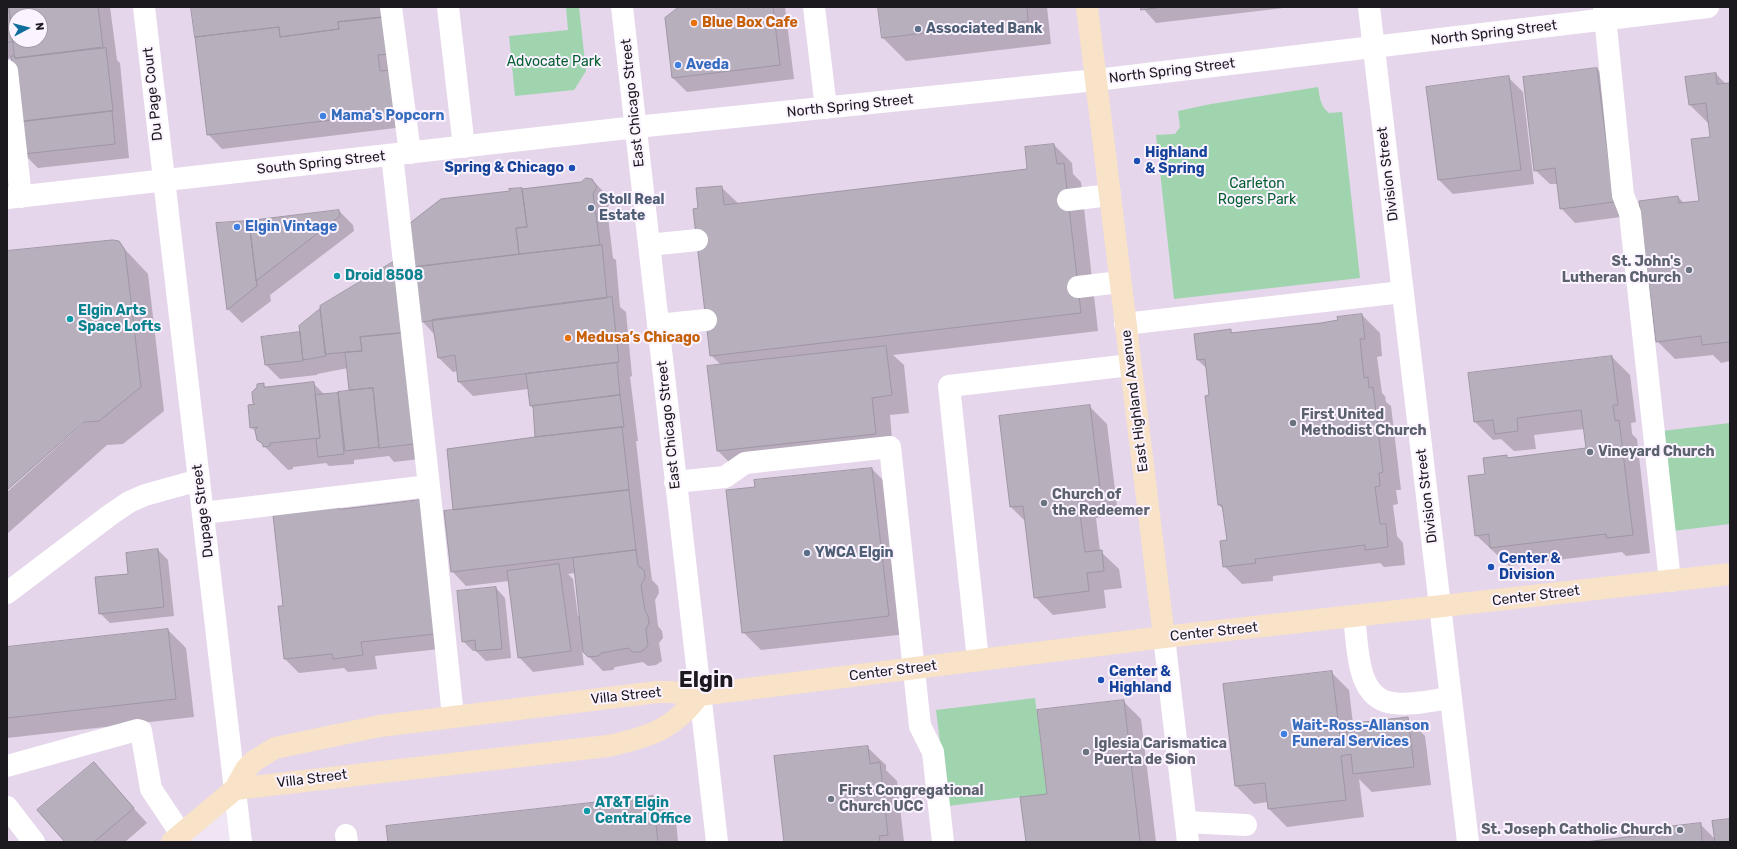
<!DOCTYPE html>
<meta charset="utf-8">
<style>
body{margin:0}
#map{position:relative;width:1737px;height:849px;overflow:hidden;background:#efe5f4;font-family:Rubik,sans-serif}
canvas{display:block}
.frame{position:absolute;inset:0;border:8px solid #1d1a1f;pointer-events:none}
.north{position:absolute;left:8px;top:8px;width:40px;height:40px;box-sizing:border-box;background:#fbf3ff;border:1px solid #a29ca5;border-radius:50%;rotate:83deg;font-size:11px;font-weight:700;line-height:16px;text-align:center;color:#1d1a1f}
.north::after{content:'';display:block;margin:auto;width:14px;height:18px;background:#0f6e9c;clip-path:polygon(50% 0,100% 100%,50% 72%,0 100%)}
</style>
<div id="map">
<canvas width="1737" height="849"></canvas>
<div class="frame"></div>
<div class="north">N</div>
</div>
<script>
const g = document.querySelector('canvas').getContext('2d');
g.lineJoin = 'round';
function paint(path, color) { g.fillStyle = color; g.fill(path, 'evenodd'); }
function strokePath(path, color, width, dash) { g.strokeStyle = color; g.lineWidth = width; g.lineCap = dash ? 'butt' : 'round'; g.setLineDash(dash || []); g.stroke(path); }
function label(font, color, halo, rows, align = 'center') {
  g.font = font + ' Rubik,sans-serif'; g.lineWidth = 4; g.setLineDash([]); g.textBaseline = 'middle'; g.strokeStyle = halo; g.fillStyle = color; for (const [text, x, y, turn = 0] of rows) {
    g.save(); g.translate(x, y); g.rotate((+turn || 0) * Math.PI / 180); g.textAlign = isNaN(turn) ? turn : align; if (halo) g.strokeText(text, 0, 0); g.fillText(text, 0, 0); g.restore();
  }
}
paint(new Path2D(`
 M7 7H1730V842H241L235 790 173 842H7ZM16 16H40V40H16Z`), '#e5d6eb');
paint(new Path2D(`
 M566 7H579L586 71 574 90 515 96 509 36 568 30Z
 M1318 87C1320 98 1320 106 1329 113L1342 112 1360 278 1174 299 1156 135 1175 134 1180 127 1178 111 1211 104Z
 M1730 423V524L1673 531 1662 431Z
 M1035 698 1047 794 948 806 936 710Z`), '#9fd4ae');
paint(new Path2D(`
 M7 7H110L117 60 120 63 129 158 38 168 24 154 13 102 12 58 7 59ZM16 16H40V40H16Z
 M192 7H396L412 126 222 149 208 134Z
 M681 7H785L794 79 687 92 673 78Z
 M879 7H1047L1051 44 906 61 883 38Z
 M1142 7H1292L1156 23Z
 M1597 69 1611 83 1628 216 1575 223 1561 208 1558 184H1550L1535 170Z
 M1716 74 1726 84H1730V361L1721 363 1713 355 1675 359 1657 341 1678 197 1685 204 1700 202 1711 138 1710 123H1708L1690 105Z
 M1509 78 1523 92 1534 184 1453 194 1439 180Z
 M1054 145 1072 163 1073 174 1081 182 1098 331 893 355 904 365 909 413 890 415 893 451 736 469 718 451 722 366 711 355 699 209 721 187 739 204 1028 170Z
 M592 180 606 194 610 202 607 209 613 258 616 260 620 307 626 312 632 376 630 377 638 441H636L650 565 652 580 658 586 659 593 655 600 658 626 662 631 663 638 659 643 662 661 656 665 648 666 643 662 615 667 613 670 603 671 582 650 584 665 533 672 519 657 509 581 466 586 452 571 454 511 537 438 534 409 531 406 528 389 473 396 459 382 458 371 453 372 439 358 435 335 422 321 411 224ZM575 573 580 616H578L573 579 568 574Z
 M339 211 353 225 354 231 270 295 271 301 242 323 228 309 217 224Z
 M118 242 148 274 164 411 123 444 107 445 7 534V492L88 419 87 418 7 489V252Z
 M321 310 428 458 394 462 389 456 354 460V464L329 466 326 463 293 467V469L288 470 258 440 257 433 251 427 263 385 267 388 313 383 325 395 352 392 350 390 348 368 317 374V375L280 379 266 365 262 338 301 333 300 326Z
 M1362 315 1380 333 1382 356 1377 357 1382 393 1385 396 1386 402 1391 406 1401 490H1396L1398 504 1393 505 1397 536 1403 543 1405 565 1384 567 1380 563 1273 576V581L1242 584 1224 566 1228 541 1224 510 1219 505 1207 369 1198 360 1230 330 1234 334 1339 321Z
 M1612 357 1630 375 1636 422 1631 423 1632 434 1637 439 1650 553 1626 556 1622 552 1509 566 1476 535 1486 475 1506 456 1509 459 1587 449 1584 429 1534 435 1536 449 1514 451 1501 439 1493 440 1475 422Z
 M1089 406 1107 424 1118 515 1096 518 1100 551 1119 569 1122 588 1104 590 1106 608 1053 615 1035 597 1026 522 1011 507Z
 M872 469 890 487 907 634 761 650 743 632 756 487Z
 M339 508 341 510 449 648 375 656 377 669 348 672 344 668 299 673 285 659 284 607Z
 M158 550 168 560 174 616 110 623 100 613 130 575Z
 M496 588 505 598 511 658 486 661 476 651H473L463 641Z
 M168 630 186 648 194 717 7 738V648Z
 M1331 672 1349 690 1353 724 1407 718 1425 736 1431 785 1372 792 1359 779 1364 817 1287 827 1269 809 1268 802 1254 804 1236 786 1224 685Z
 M1123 701 1141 719 1156 842H1027L1048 795Z
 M867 747 886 765V770L897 781 904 842H785Z
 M93 763 147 823 125 842H66Z
 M652 797 676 821 678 842H389Z
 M1730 820V842H1593L1660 834 1700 824 1716 840Z`), '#0003');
const building = new Path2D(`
 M7 7H9L13 41 7 43Z
 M9 7H98L103 47 15 58ZM16 16H40V40H16Z
 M191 7H384L385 17 338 22 339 29 280 37 279 27 195 37Z
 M679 7H773L780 65 672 78 665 18Z
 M878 7H1027L1028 21 882 38Z
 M1141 7H1162L1141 10Z
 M385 17 390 54 378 55 380 71 393 70 398 112 207 135 195 37 279 27 280 37 339 29 338 22Z
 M106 48 113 111 18 122 11 56H15V58Z
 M1597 68 1614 202 1560 209 1555 168 1534 171 1523 77Z
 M1716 73 1717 84 1730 83V342L1702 345 1701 336 1656 342 1639 201 1678 196 1679 203 1699 201 1691 139 1710 137 1706 103 1689 105 1685 77Z
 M1509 76 1521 170 1438 180 1426 87Z
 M112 111 115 144 23 154 18 122Z
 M1054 144 1057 164 1064 163 1081 313 710 356 693 209 698 208 696 188 722 186 724 205 1027 169 1025 147Z
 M586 178 592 179 597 187 593 194 600 245 519 254 516 228 527 227 522 189 581 182Z
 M522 188 527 227 516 228 519 254 415 267 410 223 441 199 510 191 509 189Z
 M339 210 340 216 256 281 249 221Z
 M249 221 257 286 227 310 216 223Z
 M113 240 119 241 125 250 141 387 99 421 84 422 7 490V251Z
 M602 245 607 298 421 322 415 267Z
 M393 262 402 333 360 337 362 351 325 354 320 306Z
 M612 297 619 362 458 382 455 355 438 358 432 320Z
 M320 309 326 356 303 360 299 326Z
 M1362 314 1365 339H1360L1364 378 1368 377 1369 388 1373 387 1383 472 1379 473 1380 486 1375 487 1380 524H1386L1388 547 1365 550V545L1255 559 1256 563 1223 567 1220 541 1227 540 1222 505H1218L1205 396 1209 395 1205 359 1197 360 1194 334 1231 329V333L1321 323 1338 320 1337 317Z
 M300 332 303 361 265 365 261 337Z
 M402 333 414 444 379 448 373 388 349 390 345 352 362 351 360 337Z
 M886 346 892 395 872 398 876 434 717 451 707 366Z
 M1612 356 1618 405H1613L1615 421 1619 420 1633 535 1607 538 1606 534 1490 548 1489 534 1475 536 1468 476 1485 474 1483 458 1507 455V458L1586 448 1581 410 1517 418 1518 431 1495 434 1493 420 1474 422 1468 373Z
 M617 363 620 395 530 406 526 374Z
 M314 382 320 438 270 443V446L263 447V444L257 440 255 430 258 427 250 428 248 405 255 404 253 403 252 392 257 387V384L264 383V387Z
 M373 388 379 447 345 451 338 392Z
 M338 393 344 454 318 457 316 439 320 438 315 395Z
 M620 395 624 427 535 437 533 406Z
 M1090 405 1101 497 1078 500 1085 552 1102 550 1104 571 1087 573 1089 591 1034 598 1023 506 1010 507 999 416Z
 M622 427 629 490 453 510 447 449 535 437Z
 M872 468 889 616 742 633 726 490 755 487 754 480Z
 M629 490 636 550 451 572 444 511Z
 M420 500 435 634 361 642 363 655 333 659 332 654 284 659 278 606H283L273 515 339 507 340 509Z
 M158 549 164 607 99 614 95 577 128 574 126 553Z
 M636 550 638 566 644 570 645 578 641 585 645 611 648 616 649 623 646 629 648 646 641 652H632L629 648 601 653 599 656 588 657 583 652 573 558Z
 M559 564 571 651 518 658 507 571Z
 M496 587 502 649 476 651 475 640 462 642 457 591Z
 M168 629 176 699 7 718V647Z
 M1332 671 1341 744 1348 743 1346 724 1408 717 1414 767 1353 774 1351 754 1341 756 1346 800 1268 809 1265 783 1235 786 1223 684Z
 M1124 700 1140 842H1026L1020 797 1047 794 1037 710Z
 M868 746 870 764 880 762 888 835 879 836 880 842H784L774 756Z
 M94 762 134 808 94 842H65L37 810Z
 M653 796 658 842H388L386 826Z
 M1730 819V842H1715L1712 821Z
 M1701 823 1702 842H1585L1659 833 1658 828Z`);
paint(building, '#b8afbd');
strokePath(building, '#a097a5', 1);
strokePath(new Path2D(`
 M144 7 241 842
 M391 7 410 153
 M448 7 464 147
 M622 7 717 842
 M814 7 826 108
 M1369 7 1468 842
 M1604 7 1623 195 1630 213 1670 581
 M7 71 21 197
 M392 155 429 486 453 716
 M7 198 636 127 1096 80 1708 7
 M1068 200 1110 195
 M649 245 697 240
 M1078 287 1120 282
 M1125 324 1402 292
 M658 325 706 320
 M675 482 725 477 745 463 890 447 920 726 933 752 943 842
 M203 513 429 486
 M7 593 110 515 129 502 145 495 199 480
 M1354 616C1358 644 1355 699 1393 703 1411 706 1433 700 1451 698
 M1164 637 1188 842
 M978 660 949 386 1130 365
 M7 766 137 730 141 731 151 789 181 834
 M7 807 34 842
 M1186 822 1246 825
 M346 835 347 842`), '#fff', 22);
strokePath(new Path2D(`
 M1087 7 1164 637
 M235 789 608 746C649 737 673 730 699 695
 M172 842 235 789 246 769 254 761 275 748 380 726 657 692H670L699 695 1164 637 1730 574`), '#f8e2c8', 22);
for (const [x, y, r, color] of [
 [694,23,4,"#e8710a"],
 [918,29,4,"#5c6f8a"],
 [678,65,4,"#3f7fe0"],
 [323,116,4,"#3f7fe0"],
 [1137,161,4,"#1a4fb4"],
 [572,168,4,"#1a4fb4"],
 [591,208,4,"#5c6f8a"],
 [237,227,4,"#3f7fe0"],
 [1689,270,4,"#6b7280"],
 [337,276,4,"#0f9aa8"],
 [70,319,4,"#0f9aa8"],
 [568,338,4,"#e8710a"],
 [1293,423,4,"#6b7280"],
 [1590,452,4,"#6b7280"],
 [1044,503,4,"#6b7280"],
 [807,553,4,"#5c6f8a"],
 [1491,567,4,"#1a4fb4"],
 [1101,680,4,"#1a4fb4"],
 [1284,734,4,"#3f7fe0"],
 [1086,752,4,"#6b7280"],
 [831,799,4,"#6b7280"],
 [587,811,4,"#0f9aa8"],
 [1680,830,4,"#6b7280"]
]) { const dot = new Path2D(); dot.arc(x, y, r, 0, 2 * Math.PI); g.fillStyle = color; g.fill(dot); strokePath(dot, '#fbf3ff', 1.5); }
label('bold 14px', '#c56008', '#fbf3ff', [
 ["Blue Box Cafe",702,23],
 ["Medusa’s Chicago",576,338]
], 'left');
label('bold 14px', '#4e5e75', '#fbf3ff', [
 ["Associated Bank",926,29],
 ["Stoll Real",599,200],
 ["Estate",599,216],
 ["YWCA Elgin",815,553]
], 'left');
label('14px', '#1d1a1f', '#fbf3ff', [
 ["North Spring Street",1494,33,-7],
 ["North Spring Street",1172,71,-7],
 ["Du Page Court",153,94,-96],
 ["East Chicago Street",633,103,-96],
 ["North Spring Street",850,106,-6],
 ["South Spring Street",321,163,-6],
 ["Division Street",1388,174,-97],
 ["East Highland Avenue",1135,401,-97],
 ["East Chicago Street",669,425,-96],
 ["Division Street",1427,496,-97],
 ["Dupage Street",203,511,-97],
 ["Center Street",1536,596,-7],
 ["Center Street",1214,632,-6],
 ["Center Street",893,671,-7],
 ["Villa Street",626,696,-6],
 ["Villa Street",312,779,-7]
]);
label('14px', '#055f31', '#fbf3ff', [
 ["Advocate Park",554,62],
 ["Carleton",1257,184],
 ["Rogers Park",1257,200]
]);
label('bold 14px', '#366cbe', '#fbf3ff', [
 ["Aveda",686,65],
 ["Mama's Popcorn",331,116],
 ["Elgin Vintage",245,227],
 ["Wait-Ross-Allanson",1292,726],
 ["Funeral Services",1292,742]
], 'left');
label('bold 14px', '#164399', '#fbf3ff', [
 ["Highland",1145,153],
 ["& Spring",1145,169],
 ["Spring & Chicago",564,168,"right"],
 ["Center &",1499,559],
 ["Division",1499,575],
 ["Center &",1109,672],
 ["Highland",1109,688]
], 'left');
label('bold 14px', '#5b616d', '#fbf3ff', [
 ["St. John's",1681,262,"right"],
 ["Lutheran Church",1681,278,"right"],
 ["First United",1301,415],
 ["Methodist Church",1301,431],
 ["Vineyard Church",1598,452],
 ["Church of",1052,495],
 ["the Redeemer",1052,511],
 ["Iglesia Carismatica",1094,744],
 ["Puerta de Sion",1094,760],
 ["First Congregational",839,791],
 ["Church UCC",839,807],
 ["St. Joseph Catholic Church",1672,830,"right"]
], 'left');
label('bold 14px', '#0d838f', '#fbf3ff', [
 ["Droid 8508",345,276],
 ["Elgin Arts",78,311],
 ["Space Lofts",78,327],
 ["AT&T Elgin",595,803],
 ["Central Office",595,819]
], 'left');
label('bold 22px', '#1d1a1f', '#fbf3ff', [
 ["Elgin",706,681]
]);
</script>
